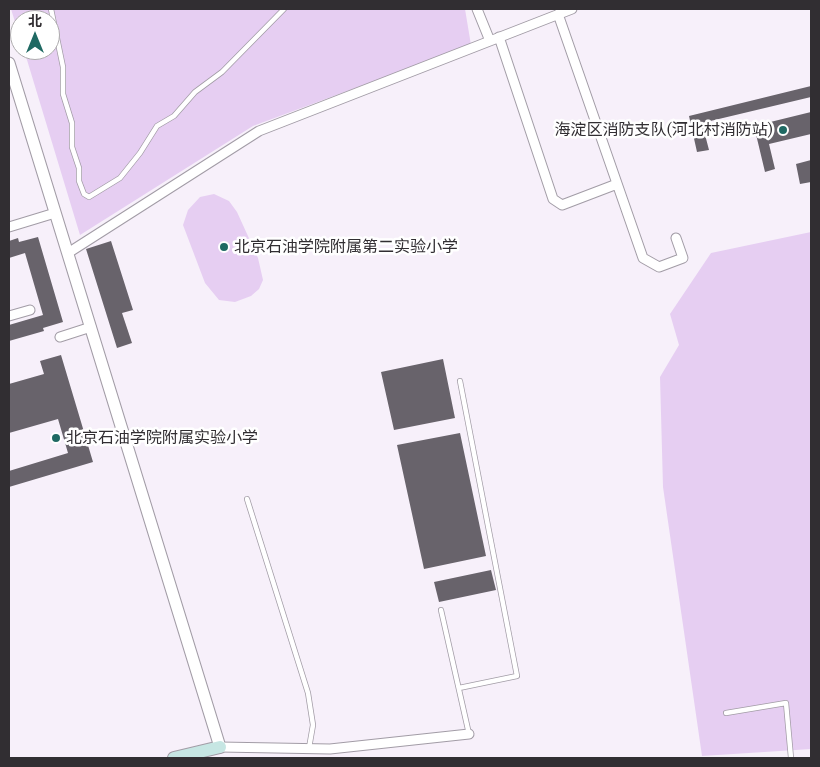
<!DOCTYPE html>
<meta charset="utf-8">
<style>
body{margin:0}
#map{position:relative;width:820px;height:767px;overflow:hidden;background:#f7f0fa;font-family:"IBM Plex Serif","Noto Sans SC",serif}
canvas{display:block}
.frame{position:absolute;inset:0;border:10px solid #312e32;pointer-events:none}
.north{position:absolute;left:10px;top:10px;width:50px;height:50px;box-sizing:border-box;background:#fff;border:1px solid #adabad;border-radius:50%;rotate:0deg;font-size:14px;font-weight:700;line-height:20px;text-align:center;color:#312e32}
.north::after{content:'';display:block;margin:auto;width:18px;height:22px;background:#1f6963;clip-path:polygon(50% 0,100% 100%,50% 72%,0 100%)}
</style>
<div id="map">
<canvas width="820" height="767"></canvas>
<div class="frame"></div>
<div class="north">北</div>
</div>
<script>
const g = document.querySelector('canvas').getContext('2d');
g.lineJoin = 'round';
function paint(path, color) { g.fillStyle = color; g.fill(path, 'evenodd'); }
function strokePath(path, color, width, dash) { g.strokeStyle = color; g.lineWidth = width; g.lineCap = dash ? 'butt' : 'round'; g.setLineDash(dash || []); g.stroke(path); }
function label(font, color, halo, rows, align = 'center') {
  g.font = font + ' "IBM Plex Serif","Noto Sans SC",serif'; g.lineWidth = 5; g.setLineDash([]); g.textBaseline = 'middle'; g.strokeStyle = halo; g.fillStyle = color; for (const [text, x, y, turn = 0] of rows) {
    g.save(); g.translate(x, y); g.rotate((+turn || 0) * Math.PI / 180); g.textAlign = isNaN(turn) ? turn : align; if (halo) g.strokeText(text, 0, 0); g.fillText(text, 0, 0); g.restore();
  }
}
paint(new Path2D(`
 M11 9H465L471 45 253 126 80 235 24 50H50V20H20V38Z
 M214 194 229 201 237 212 258 258 263 280 259 289 251 296 235 302 219 300 205 283 183 225 188 210 200 197Z
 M811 232V749L702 756 663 487 660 377 679 345 670 314 711 253Z`), '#e6cef2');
paint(new Path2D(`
 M811 86V97L702 123 709 150 697 152 689 116Z
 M811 112V134L769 144 775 169 765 172 754 126Z
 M811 160V182L800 184 796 164Z
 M38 237 63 322 43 328 44 331 9 341V325L43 315 25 253 9 258V241L18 238 19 242Z
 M111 241 133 310 122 313 132 343 117 348 86 249Z
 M61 355 93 462 9 487V471L68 453 58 419 9 433V384L44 374 40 361Z
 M443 359 455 418 394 430 381 372Z
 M460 433 486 556 424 569 397 445Z
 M491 570 496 590 439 602 434 582Z`), '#68636b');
const service = new Path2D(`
 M51 9 63 67V94L72 123V147L79 168V181L84 194 89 197 120 178 140 153 157 126 174 116 195 92 222 72 284 9
 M247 499 308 693 313 725 309 748
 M441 610 469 734
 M459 688 517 676 460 381
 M726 713 786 703 791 758`);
const minor = new Path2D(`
 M477 9 490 41
 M558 14 643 258 659 267 683 258 676 238
 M499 37 553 199 562 205 617 184
 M9 227 55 213
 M68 253 259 131 572 9
 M9 316 30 310
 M60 337 91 327
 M220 747 330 749 469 734`);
const tertiary = new Path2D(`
 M9 63 220 747`);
const secondary = new Path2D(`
 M174 758 220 747`);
strokePath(service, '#a29ca6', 6);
strokePath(minor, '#a29ca6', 11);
strokePath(tertiary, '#a29ca6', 13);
strokePath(secondary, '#a29ca6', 14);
strokePath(service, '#fff', 4.5);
strokePath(minor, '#fff', 9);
strokePath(tertiary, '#fff', 11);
strokePath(secondary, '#c6e6e3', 12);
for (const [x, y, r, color] of [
 [783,130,5,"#1f6963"],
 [224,247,5,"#1f6963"],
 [56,438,5,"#1f6963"]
]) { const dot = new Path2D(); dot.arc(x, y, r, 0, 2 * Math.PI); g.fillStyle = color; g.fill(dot); strokePath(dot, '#fff', 2); }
label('16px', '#312e32', '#fff', [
 ["海淀区消防支队(河北村消防站)",773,130,"right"],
 ["北京石油学院附属第二实验小学",234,247],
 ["北京石油学院附属实验小学",66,438]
], 'left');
</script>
